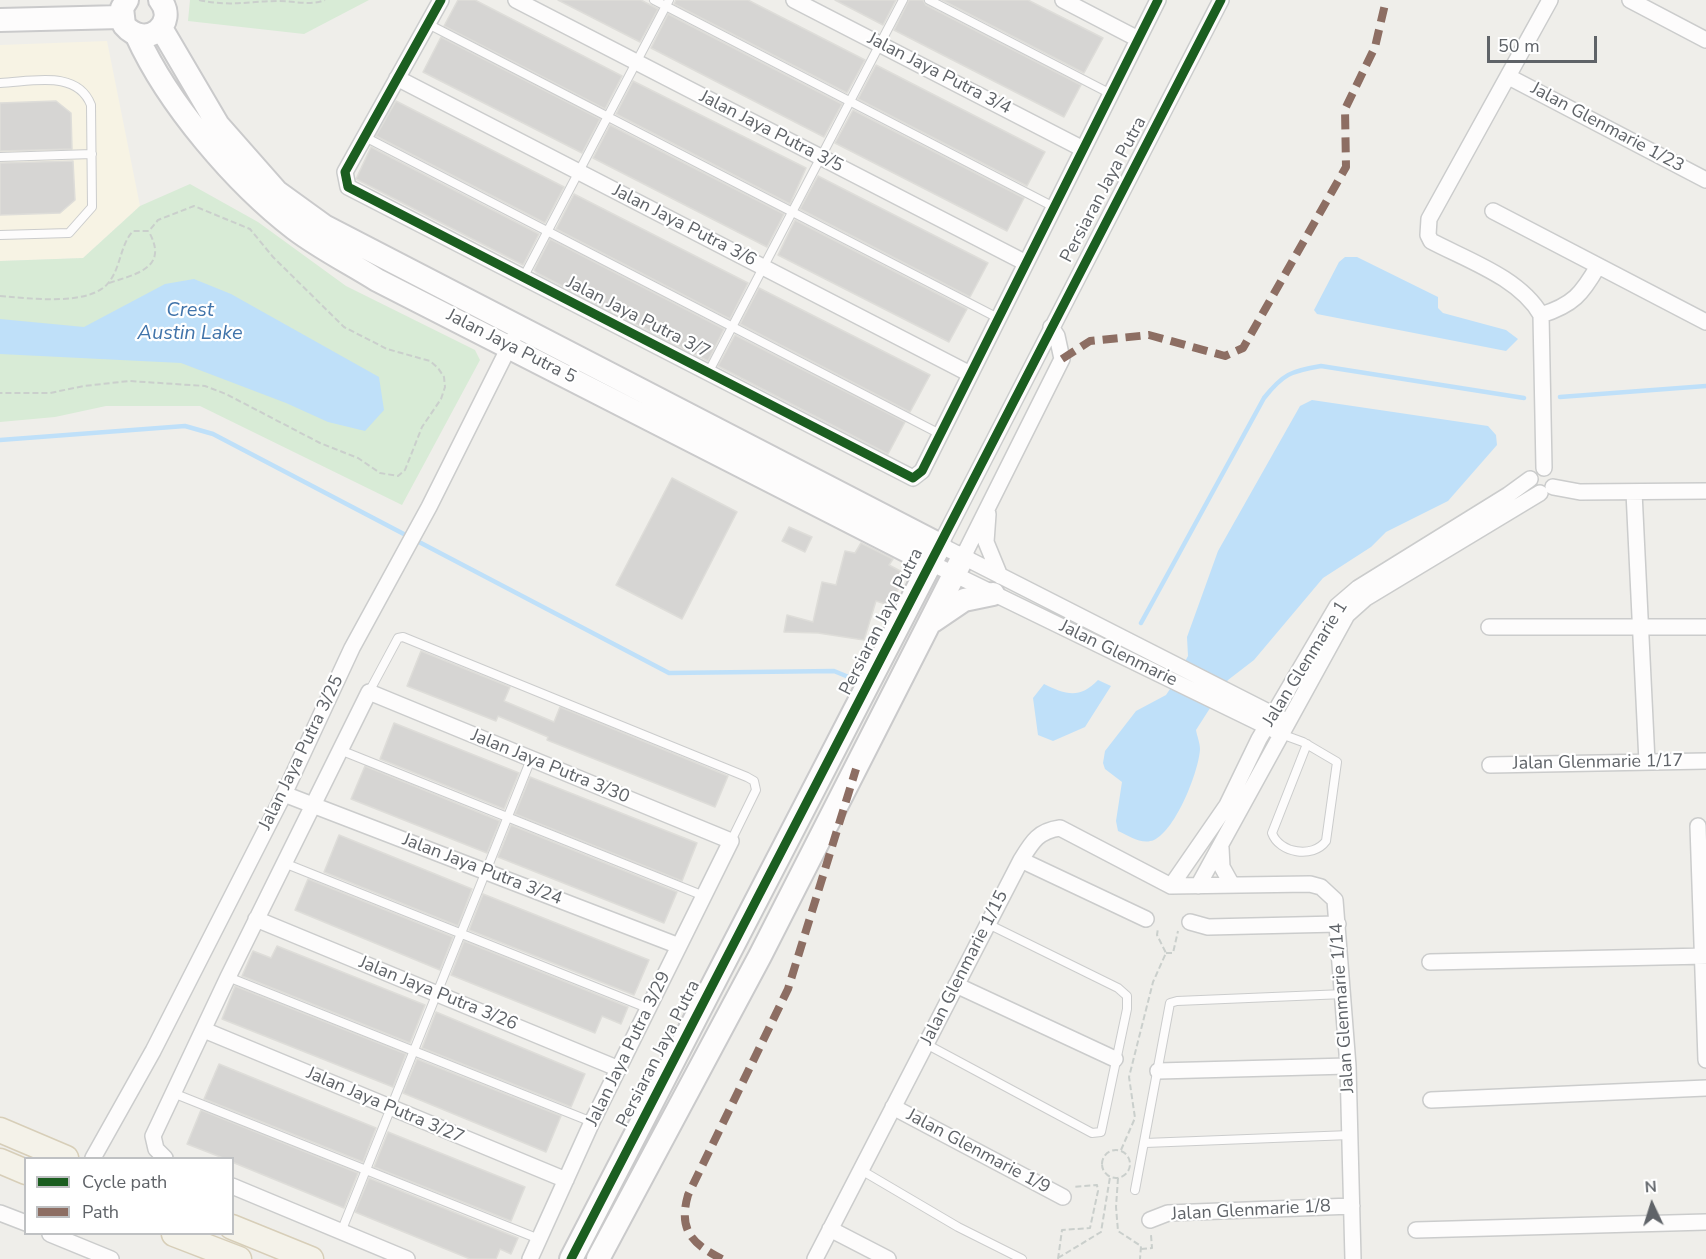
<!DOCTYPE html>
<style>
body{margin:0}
#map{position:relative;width:1706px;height:1259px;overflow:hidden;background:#efeeea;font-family:"Nunito Sans",sans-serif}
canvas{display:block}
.legend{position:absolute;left:24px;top:1157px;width:210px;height:78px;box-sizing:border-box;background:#fff;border:2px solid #bfc1c3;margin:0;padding:8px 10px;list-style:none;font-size:18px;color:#5f6368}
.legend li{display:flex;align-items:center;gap:12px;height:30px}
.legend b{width:30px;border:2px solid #bfc1c3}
.north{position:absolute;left:1622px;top:1175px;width:60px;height:60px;-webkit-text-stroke:4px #fff;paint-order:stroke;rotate:356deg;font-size:16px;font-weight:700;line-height:24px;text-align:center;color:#5f6368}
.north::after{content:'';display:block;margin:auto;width:21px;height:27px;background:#5f6368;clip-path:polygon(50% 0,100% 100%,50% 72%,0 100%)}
.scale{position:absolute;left:1487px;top:36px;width:110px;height:27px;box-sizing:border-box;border:3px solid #5f6368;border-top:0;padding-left:8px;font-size:18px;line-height:21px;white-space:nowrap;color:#5f6368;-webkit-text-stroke:4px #fff;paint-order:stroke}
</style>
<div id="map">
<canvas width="1706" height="1259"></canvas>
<ul class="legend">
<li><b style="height:8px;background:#1b5e20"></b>Cycle path</li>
<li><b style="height:8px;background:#8d6e63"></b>Path</li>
</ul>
<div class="north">N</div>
<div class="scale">50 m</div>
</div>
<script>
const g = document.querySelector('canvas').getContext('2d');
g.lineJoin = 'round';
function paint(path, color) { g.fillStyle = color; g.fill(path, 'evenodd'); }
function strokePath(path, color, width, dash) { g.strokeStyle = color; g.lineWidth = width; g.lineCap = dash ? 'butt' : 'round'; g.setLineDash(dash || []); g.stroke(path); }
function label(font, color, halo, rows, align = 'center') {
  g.font = font + ' "Nunito Sans",sans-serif'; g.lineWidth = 4.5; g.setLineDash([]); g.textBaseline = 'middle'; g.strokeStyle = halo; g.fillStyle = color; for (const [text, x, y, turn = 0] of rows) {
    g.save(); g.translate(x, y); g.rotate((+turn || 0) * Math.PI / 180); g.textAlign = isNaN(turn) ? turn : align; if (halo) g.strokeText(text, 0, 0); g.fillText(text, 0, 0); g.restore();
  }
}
paint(new Path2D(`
 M107 41 140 206 83 258 0 261V45Z`), '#f7f3e4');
paint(new Path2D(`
 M190 0H369L304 34 188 21Z
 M190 184 258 222 346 286 475 350 480 360 402 505 200 406H106L55 417 0 422V261L83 258 140 206Z`), '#d8ebd6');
paint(new Path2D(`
 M1345 257H1357L1438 297V308L1443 313 1506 330 1518 339 1506 351 1317 314 1314 310 1339 262Z
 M194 279 231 294 379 377 384 410 365 431 328 422 286 403 181 363 0 354V319L84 327 165 284Z
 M1312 400 1488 426 1496 435 1497 445 1448 501 1386 532 1371 547 1323 578 1254 660 1228 680 1196 730C1197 736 1200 743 1200 749 1199 771 1176 830 1154 840 1142 845 1129 836 1118 831L1116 821 1122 782 1105 769 1103 763 1105 751 1136 711 1166 695 1172 686 1188 656 1187 637 1218 551 1300 406Z
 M1098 680 1111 686 1085 727 1053 741 1038 735 1033 698 1044 684C1066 695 1080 699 1098 680Z`), '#bfe0f9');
strokePath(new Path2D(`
 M1560 397 1706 386
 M0 440 185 426 213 434 669 673 834 671 851 678
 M1141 623 1264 398C1283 374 1291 371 1321 366L1524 398`), '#bfe0f9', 4.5);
const building = new Path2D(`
 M458 0H475L622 76 605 109 444 26Z
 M558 0H641L658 9 640 42Z
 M676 0H748L865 60 847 93 674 4Z
 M835 0H896L883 25Z
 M909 0H923L926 5 1081 85 1064 117 894 30Z
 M942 0H1028L1103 38 1084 73Z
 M668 14 842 104 824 137 651 48Z
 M441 37 600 119 582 153 423 72Z
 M876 65 1045 152 1027 186 858 99Z
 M633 81 806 168 790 204 616 114Z
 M56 101 71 113 72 149 0 151V103Z
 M396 101 564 187 545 223 376 136Z
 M853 110 1024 198 1007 231 835 143Z
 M610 125 784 214 767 247 593 158Z
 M371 147 539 234 523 265 356 179Z
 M73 161 75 200 60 213 0 215V163Z
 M818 176 988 263 970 297 800 209Z
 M574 194 748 283 730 319 556 229Z
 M795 220 967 309 949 342 778 255Z
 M550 239 724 329 708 361 537 273 534 270Z
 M759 288 930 375 910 412 740 324Z
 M735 335 905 422 888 454 718 366Z
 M672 478 737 512 682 619 616 585Z
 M789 527 812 537 805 552 782 541Z
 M861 543 893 559 889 565 904 573 892 606 876 601 864 640 818 633 784 632 787 615 813 622 822 582 836 585 845 551 855 553Z
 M421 651 510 687 504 701 554 722 560 707 728 776 715 807 547 740 548 737 498 716 496 721 407 686Z
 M394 723 519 773 504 809 380 759Z
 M365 766 500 821 487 853 351 799Z
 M530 777 697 843 682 881 515 814Z
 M511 825 677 892 664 923 498 857Z
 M339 835 472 889 458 926 324 872Z
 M308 879 453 937 440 970 295 910Z
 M483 894 649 960 634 995 469 930Z
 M464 941 628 1007 621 1024 602 1016 595 1033 451 975Z
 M277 946 425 1005 410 1043 242 976 253 951 271 958Z
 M235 986 406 1054 393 1087 222 1019Z
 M436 1012 585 1074 571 1107 422 1048Z
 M417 1059 561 1116 546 1152 403 1093Z
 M219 1064 376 1128 363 1162 204 1099Z
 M201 1110 358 1173 344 1208 232 1162V1158H223L187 1144Z
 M388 1132 525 1187 511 1221 374 1167Z
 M369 1178 518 1238 511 1254 500 1249 496 1259H470L355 1212Z`);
paint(building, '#d6d5d3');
strokePath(building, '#deddd9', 1.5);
const lane = new Path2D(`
 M654 0 1054 207
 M929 0 1111 94
 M428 24 998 318
 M0 83C31 82 77 69 91 105L92 207 69 233 0 235
 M365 137 940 434
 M0 157 92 154
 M523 278 669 0
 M708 373 903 0
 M369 692 398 638 403 637 747 777 754 781 756 790 731 841
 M1281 734 1303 742 1337 762 1326 841C1313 859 1279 853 1272 833L1307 744
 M340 750 704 896
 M284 863 650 1009
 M228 977 592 1122
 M926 1044 1092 1133 1101 1132 1127 1009V996L1118 988 988 924
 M173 1093 539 1239
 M1145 1143 1350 1135
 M861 1170 958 1227 1022 1259
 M1135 1190 1170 1003 1177 1001 1344 994
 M341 1232 531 759`);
const street = new Path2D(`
 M441 0 345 172 348 187 913 478 922 471 1158 0
 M516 0 1026 263
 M794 0 1083 149
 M1063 0 1138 39
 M1221 0 940 545 1286 721
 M1630 0 1706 40
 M1509 77 1706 180
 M397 78 970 374
 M1493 211 1706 322
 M1541 315C1573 305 1582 294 1598 266
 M1544 468 1541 315C1520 278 1467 260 1431 241L1428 235 1429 219 1550 0
 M1553 487 1580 492 1706 491
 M1634 492 1647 762
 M988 514 986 542 1000 576
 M963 557 1062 359 1057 336 1051 327
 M931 563 1276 731
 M1489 627H1706
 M1490 765 1706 761
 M284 794 679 946
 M1698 826 1706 1060
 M1221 848 1222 867 1232 885
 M1021 860 1146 919
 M1171 886 1227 805 1259 739 1337 606 1358 588 1508 495 1530 479
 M1198 886 1347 615 1366 598 1540 493
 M256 919 619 1069
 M1190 922 1208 927 1338 924
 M1430 962 1706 956
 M956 985 1115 1059
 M204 1030 566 1180
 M1158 1071 1348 1066
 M1431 1100 1706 1088
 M893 1107 1063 1197
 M93 1158 153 1051 284 794 352 648 429 507 513 339
 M165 1158 156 1149 153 1136 228 977 369 692 731 841 592 1122 530 1259
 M232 1186 407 1259
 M0 1213 26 1223
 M1150 1220 1168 1213 1352 1206
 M830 1229 888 1259
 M1416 1230 1706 1222
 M50 1234 111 1259
 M815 1259 1021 860C1032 842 1038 831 1060 828L1171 886 1310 884 1321 887 1335 900 1348 1066 1353 1259`);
const secondary = new Path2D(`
 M127 0 122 8 124 25C146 51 179 23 160 0
 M0 20 121 17
 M161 28 218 125 277 192 324 226 940 545 571 1259
 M137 36C168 104 235 183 295 229 320 248 350 263 377 280L931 563
 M933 621 964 600 993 594
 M598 1259 760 956 963 557`);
const primary = new Path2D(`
 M0 1130 66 1158
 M0 1161 26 1172
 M232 1227 311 1259
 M174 1234 239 1259`);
strokePath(lane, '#cbcccc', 10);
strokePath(street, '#cbcccc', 18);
strokePath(secondary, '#cacacb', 26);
strokePath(primary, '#d7ceb8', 27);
strokePath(new Path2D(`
 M199 0C232 7 248 1 279 1 295 1 309 6 325 0
 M109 283C136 274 169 268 149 232
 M0 296C27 298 91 307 109 282 121 267 120 245 133 231H149L158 220 194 206 250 229 273 257 344 327 387 349 430 361 438 368 444 377 445 387 441 399 422 427 405 470 398 476 380 473 358 458 320 443 226 394 205 386 129 381 84 386 50 393H0
 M1166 953H1173L1178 931
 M1102 1164a14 14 0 1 1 28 0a14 14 0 1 1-28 0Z
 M1121 1150 1135 1118 1129 1077 1153 982 1166 953 1157 935 1158 928
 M1118 1178 1116 1207 1118 1231 1141 1246 1140 1259
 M1141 1249 1152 1248 1151 1235
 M1058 1258 1101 1232 1110 1177
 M1058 1259 1062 1230 1090 1228 1098 1191 1097 1185 1073 1187`), '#cacfcc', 2, [6, 3]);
strokePath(lane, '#fdfcfc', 8);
strokePath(street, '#fdfcfc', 15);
strokePath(secondary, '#fdfcfc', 22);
strokePath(primary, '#f4f2e9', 24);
strokePath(new Path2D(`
 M1062 359 1090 341 1149 335 1225 356 1243 348 1346 167 1345 109 1375 47 1386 0
 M722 1259C692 1244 678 1230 688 1195L788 989 856 769`), '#8d6e63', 8, [15, 8]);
strokePath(new Path2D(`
 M441 0 345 172 348 187 913 478 922 471 1158 0
 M571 1259 1221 0`), '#1b5e20', 9);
label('18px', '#5f6368', '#fff', [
 ["Jalan Jaya Putra 3/4",939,74,27],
 ["Jalan Glenmarie 1/23",1607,128,28],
 ["Jalan Jaya Putra 3/5",771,132,27],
 ["Persiaran Jaya Putra",1104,190,-62],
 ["Jalan Jaya Putra 3/6",684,226,27],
 ["Jalan Jaya Putra 3/7",638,318,27],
 ["Jalan Jaya Putra 5",511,347,27],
 ["Persiaran Jaya Putra",882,622,-63],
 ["Jalan Glenmarie",1118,654,26],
 ["Jalan Glenmarie 1",1306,664,-58],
 ["Jalan Jaya Putra 3/25",302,753,-64],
 ["Jalan Glenmarie 1/17",1598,763,-1],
 ["Jalan Jaya Putra 3/30",550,767,22],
 ["Jalan Jaya Putra 3/24",482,870,21],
 ["Jalan Glenmarie 1/15",965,968,-63],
 ["Jalan Jaya Putra 3/26",438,994,22],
 ["Jalan Glenmarie 1/14",1343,1008,-94],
 ["Jalan Jaya Putra 3/29",629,1049,-64],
 ["Persiaran Jaya Putra",659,1054,-63],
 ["Jalan Jaya Putra 3/27",385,1106,23],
 ["Jalan Glenmarie 1/9",978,1152,28],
 ["Jalan Glenmarie 1/8",1251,1211,-3]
]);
label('italic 20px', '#4174aa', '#fff', [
 ["Crest",190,311],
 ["Austin Lake",190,334]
]);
</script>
